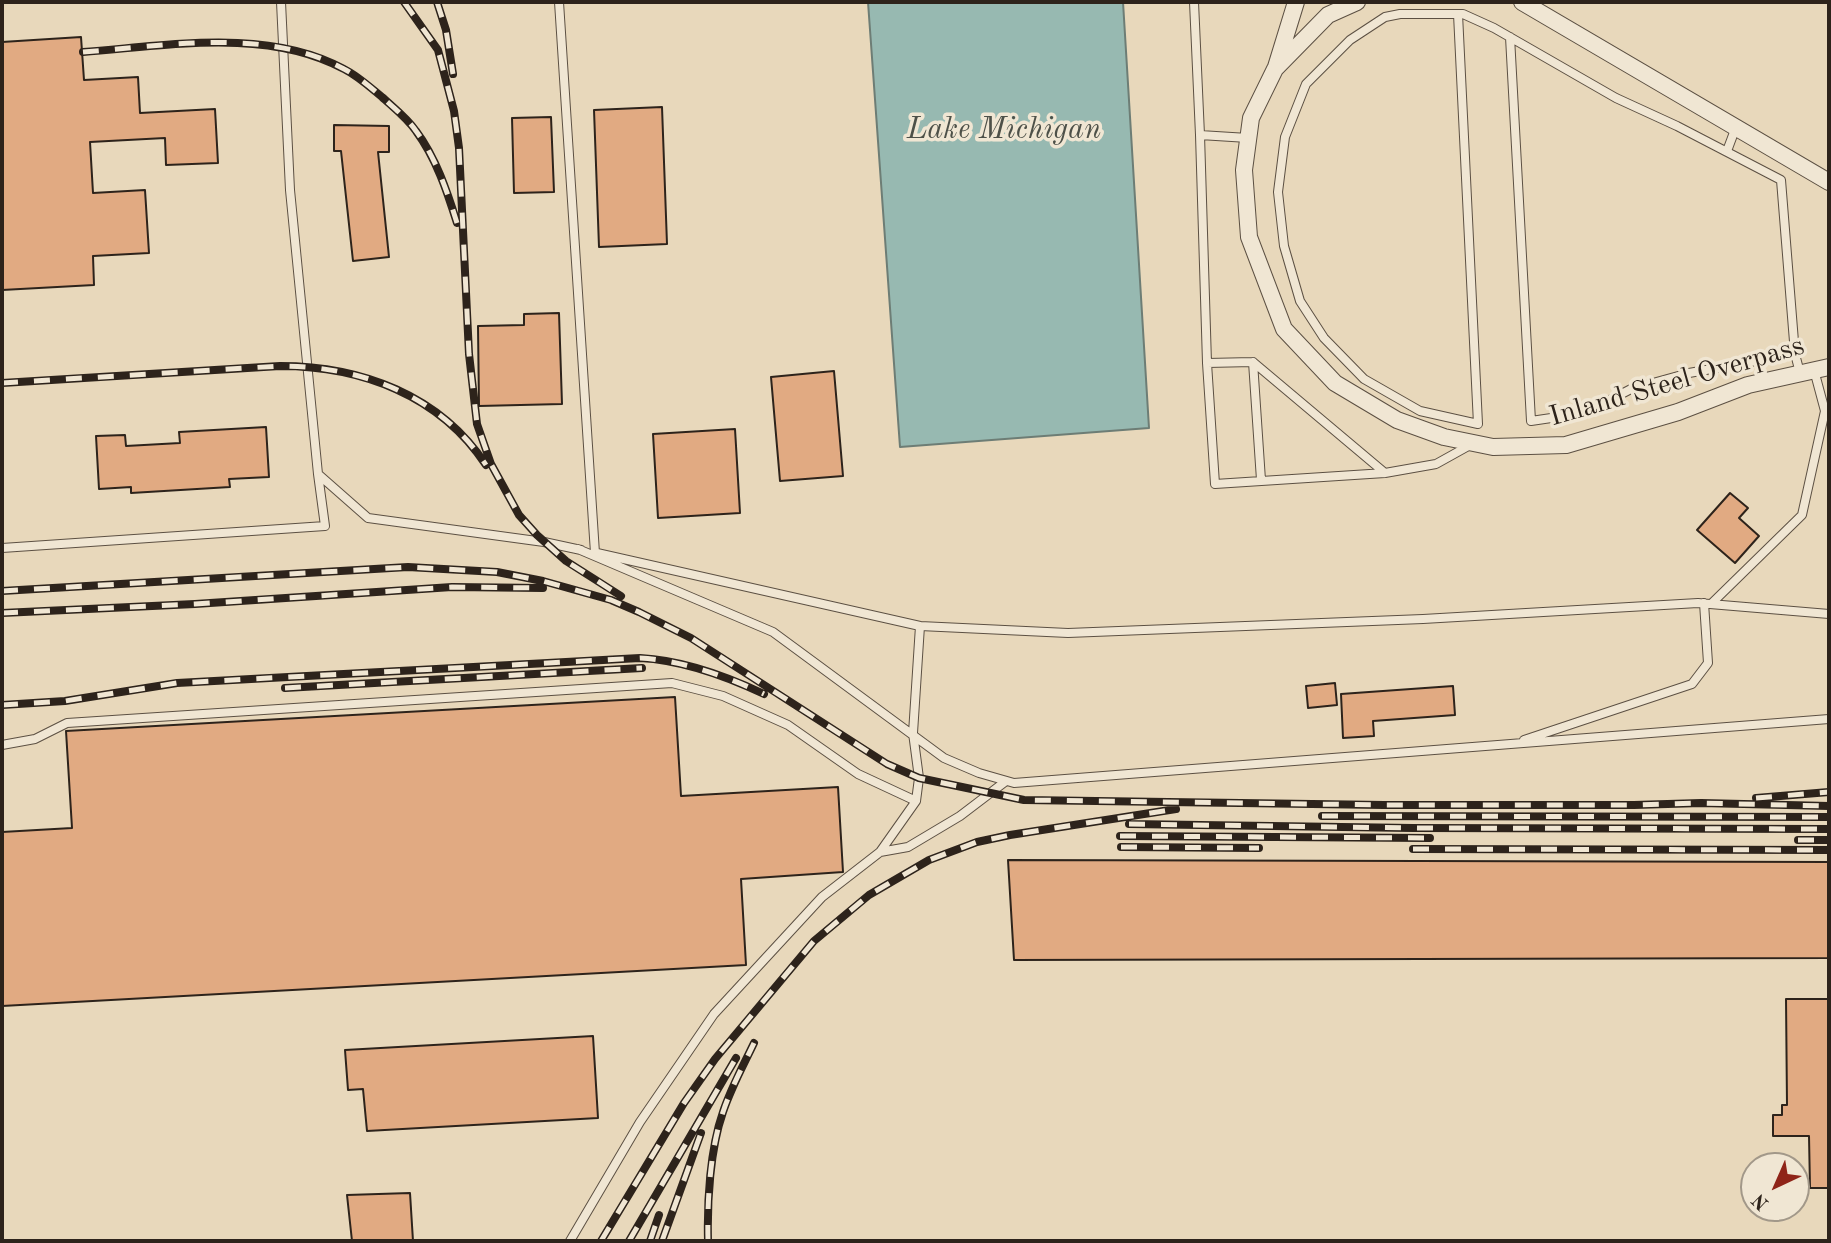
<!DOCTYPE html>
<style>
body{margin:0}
#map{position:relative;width:1831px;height:1243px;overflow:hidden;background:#e8d8bb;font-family:"Old Standard TT",serif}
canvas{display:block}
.frame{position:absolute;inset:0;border:4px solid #2d231b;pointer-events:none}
.north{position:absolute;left:1740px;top:1152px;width:70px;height:70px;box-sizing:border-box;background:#f0e6d3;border:2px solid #a29889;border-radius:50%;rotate:224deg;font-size:19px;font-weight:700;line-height:28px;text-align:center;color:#2d231b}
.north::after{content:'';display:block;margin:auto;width:24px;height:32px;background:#8f2418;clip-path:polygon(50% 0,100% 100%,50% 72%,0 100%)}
</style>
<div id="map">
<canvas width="1831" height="1243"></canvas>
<div class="frame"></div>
<div class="north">N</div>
</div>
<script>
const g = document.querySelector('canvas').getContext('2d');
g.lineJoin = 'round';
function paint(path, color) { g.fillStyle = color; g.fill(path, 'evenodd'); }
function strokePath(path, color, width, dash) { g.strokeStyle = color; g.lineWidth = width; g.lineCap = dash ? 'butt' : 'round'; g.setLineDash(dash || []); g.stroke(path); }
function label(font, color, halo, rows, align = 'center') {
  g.font = font + ' "Old Standard TT",serif'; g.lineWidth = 7; g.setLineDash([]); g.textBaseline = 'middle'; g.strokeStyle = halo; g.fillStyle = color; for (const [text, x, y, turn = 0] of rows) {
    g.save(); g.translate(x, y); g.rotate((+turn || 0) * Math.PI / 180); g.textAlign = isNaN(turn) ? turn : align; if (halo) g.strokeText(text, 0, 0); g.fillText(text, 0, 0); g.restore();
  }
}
const water = new Path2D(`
 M868 2H1123L1149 428 900 447Z`);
paint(water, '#97b9b1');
strokePath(water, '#6d7d75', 2);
const building = new Path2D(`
 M81 37 84 80 138 77 140 113 215 109 218 163 166 165 165 138 90 142 93 193 145 190 149 253 93 256 94 285 2 290V42Z
 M662 107 667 244 599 247 594 110Z
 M551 117 554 192 514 193 512 118Z
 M334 125 389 126V152H378L389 257 353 261 341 151H334Z
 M559 313 562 404 479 406 478 326 524 325V314Z
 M834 371 843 476 780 481 771 377Z
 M266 427 269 477 229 479 230 487 131 493V487L99 489 96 436 125 435 126 446 180 443 179 432Z
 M735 429 740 513 658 518 653 434Z
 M1730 493 1748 508 1739 518 1759 536 1735 563 1697 530Z
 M1335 683 1337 705 1308 708 1306 686Z
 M1453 686 1455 715 1373 721 1374 736 1343 738 1341 694Z
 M675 697 681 796 838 787 843 872 741 879 746 965 2 1006V832L72 828 66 731Z
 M1008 860 1829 862V958L1014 960Z
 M1786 999H1829V1188H1810L1809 1136H1773V1115H1782V1105H1787Z
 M593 1036 598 1118 367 1131 363 1089 348 1090 345 1050Z
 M410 1193 413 1241H352L347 1195Z`);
paint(building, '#e1aa82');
strokePath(building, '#2d231b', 2);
const lane = new Path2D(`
 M281 2 290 190 318 474 368 518 544 542 581 550
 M559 2 595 553
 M1194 2 1200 135
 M1458 14 1478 424 1420 411 1364 379 1324 338 1300 301 1284 246 1278 192 1285 137 1306 84 1350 40 1385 17 1400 14H1463L1494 28 1616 98 1677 126 1781 180 1795 354 1800 373
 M1510 37 1531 421 1585 413 1631 389 1689 373 1795 354
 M1248 138 1200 135 1207 363 1215 484 1385 473 1436 464 1472 444
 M1727 151 1736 127
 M1253 362 1385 473
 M1207 363 1253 362 1261 480
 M2 548 325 526 318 474
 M578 549 773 632 944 758 979 773 1014 783 1829 719
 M597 553 920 626
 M1711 604 1802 515 1825 411 1814 370
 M1524 740 1692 684 1708 663 1704 603
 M2 745 35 739 67 723 672 683 723 696 788 725 858 774 916 801
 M880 852 908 847 960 816 1006 781
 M570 1241 640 1122 714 1014 822 897 880 852 916 801 919 778 913 733 920 626 1068 633 1423 619 1698 603 1829 614`);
const street = new Path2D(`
 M1357 2 1328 15 1275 69 1251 118 1244 170 1249 237 1284 329 1335 383 1397 420 1444 437 1493 447 1566 445 1678 412 1748 385 1829 367
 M1522 2 1829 182
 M1276 67 1296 2`);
strokePath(lane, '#5c5043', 10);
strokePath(street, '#5c5043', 18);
strokePath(lane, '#f0e6d3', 8);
strokePath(street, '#f0e6d3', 16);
const rail = new Path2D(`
 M404 2 438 50 454 111 459 148 469 354 477 424 491 464 519 515 537 535 566 561 621 596
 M437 2 446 30 453 74
 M83 52C166 46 267 27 344 69 358 76 371 88 382 97 394 108 407 118 416 131 436 158 447 191 457 223
 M2 383 280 366C361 366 440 395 486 465
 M2 591 408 567 497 572 543 581 611 600 639 612 691 638 887 764 919 778 1024 800 1384 805H1634L1701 803 1829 806
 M2 613 195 604 452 587 543 588
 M285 688 642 668
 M2 705 65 701 177 683 640 658C681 660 726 676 764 694
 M1756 798 1829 792
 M1322 816 1829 817
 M1129 824 1413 828 1829 829
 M1120 836 1430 838
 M1798 840H1829
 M1121 847 1259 848
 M1413 849 1829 850
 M601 1241 684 1103 715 1059 814 941 869 895 929 860 977 842 1010 835 1176 809
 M629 1241 736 1058
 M650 1241 659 1215
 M662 1241 701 1133
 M708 1241C707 1202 710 1149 723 1112 731 1088 743 1066 754 1043`);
strokePath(rail, '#2d231b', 8);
strokePath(rail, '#f0e6d3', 5, [16]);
label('28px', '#2d231b', '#f0e6d3', [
 ["Inland Steel Overpass",1677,382,-16]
]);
label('italic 30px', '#4d5048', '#f0e6d3', [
 ["Lake Michigan",1004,130]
]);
</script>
